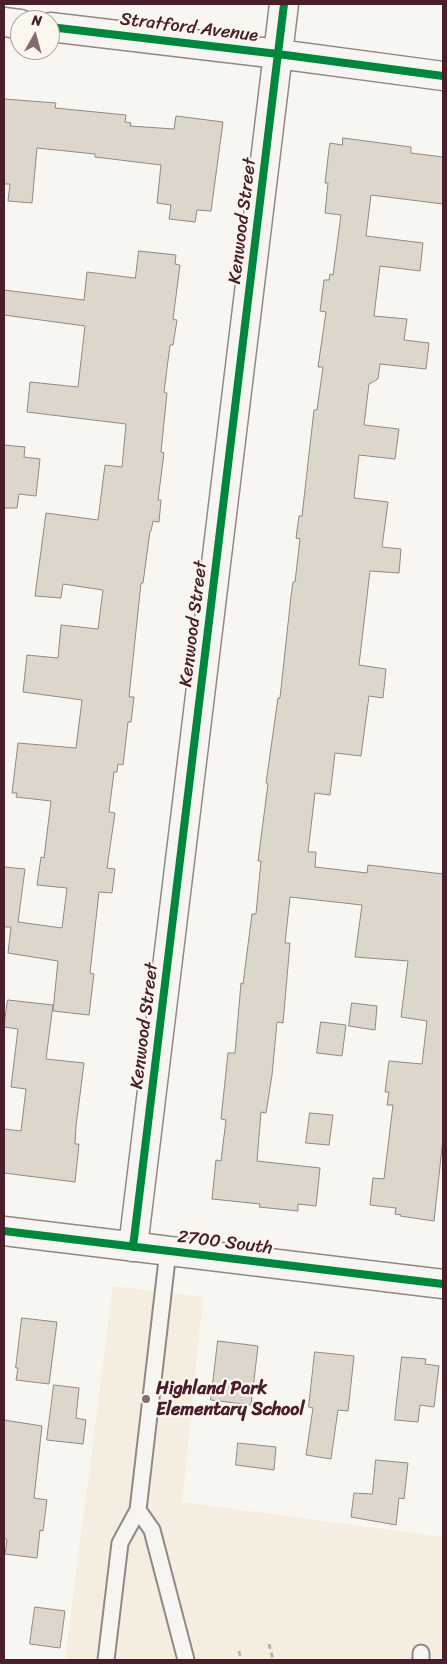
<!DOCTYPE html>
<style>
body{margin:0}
#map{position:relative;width:447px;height:1664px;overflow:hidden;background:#f8f6f0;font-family:Sriracha,sans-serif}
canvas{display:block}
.frame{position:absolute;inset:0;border:5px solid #4a1f2b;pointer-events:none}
.north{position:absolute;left:10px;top:10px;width:50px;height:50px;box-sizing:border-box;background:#fbf7ec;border:1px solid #b4a19f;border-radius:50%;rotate:7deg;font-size:14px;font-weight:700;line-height:20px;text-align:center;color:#4a1f2b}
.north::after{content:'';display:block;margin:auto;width:18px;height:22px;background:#876a70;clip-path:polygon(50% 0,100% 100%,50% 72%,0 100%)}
</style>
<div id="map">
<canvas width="447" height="1664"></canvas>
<div class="frame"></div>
<div class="north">N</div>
</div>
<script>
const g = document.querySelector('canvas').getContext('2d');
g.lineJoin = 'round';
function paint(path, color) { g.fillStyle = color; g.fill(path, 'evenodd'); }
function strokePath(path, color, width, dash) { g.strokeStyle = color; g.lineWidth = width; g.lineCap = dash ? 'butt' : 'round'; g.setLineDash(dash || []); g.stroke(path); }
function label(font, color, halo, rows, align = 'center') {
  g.font = font + ' Sriracha,sans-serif'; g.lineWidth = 4.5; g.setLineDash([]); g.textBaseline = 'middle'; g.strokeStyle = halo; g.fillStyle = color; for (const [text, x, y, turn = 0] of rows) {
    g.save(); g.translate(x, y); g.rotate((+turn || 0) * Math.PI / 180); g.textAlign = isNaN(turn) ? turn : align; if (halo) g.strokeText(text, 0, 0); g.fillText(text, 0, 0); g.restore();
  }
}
paint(new Path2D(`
 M113 1286 203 1297 182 1502 443 1537V1660H65Z`), '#f5eee0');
const building = new Path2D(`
 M4 99 56 103 55 108 126 115 125 122 131 123 130 126 174 129 176 116 223 122 211 211 197 210 195 222 169 219 171 205 157 203 161 165 95 157V154L37 148 32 203 8 201 10 184H4Z
 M343 138 411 147V153L443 157V204L371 195 366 236 423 243 420 271 380 266 374 316 407 319 404 340 429 343 426 369 380 364 378 379 369 384 364 425 399 429 395 459 359 455 354 498 388 502 382 547 401 549 399 573 370 571 359 665 386 669 383 698 369 696 361 756 335 753 330 795 315 793 308 852H316L315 867 367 873 368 865 443 874V1139L434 1221 400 1216 401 1215 395 1214 396 1208 370 1205 373 1178 384 1179 393 1105H387L389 1092H385L389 1061 422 1064 427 1021 401 1017 408 961 355 957 362 905 290 897 285 943H290L283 1023 277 1022 272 1075 266 1113 261 1112 257 1161 320 1168 316 1206 298 1204V1211L259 1207 260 1204 212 1199 216 1160 221 1161 226 1120 221 1119 228 1053H235L241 983 243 984 252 914H256L261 861H258L268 784 266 783 278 698H280L291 596 293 582H295L300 539 296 538 299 516H302L314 410H317L323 367H318L326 312 320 311 324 280H329L330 274 333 275 341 215 325 213 328 183H325L329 149 330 143 342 145Z
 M139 251 176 255 175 264 180 265 173 319 177 320 173 345H170L164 392 167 393 161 452 164 453 158 500H161L159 522 153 521 151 531H150L143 583H141L129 697H134L131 722H128L123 765 118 764 117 772H114L109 812 115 813 107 868 115 869 112 893 99 892 90 973 94 974 89 1015 53 1011 58 961 8 953 11 927H4V867L25 869 18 922 62 928 67 888 37 885 41 857 44 858 51 801 16 797 17 793H12L18 743 76 748 82 700 23 692 27 655 58 658 61 625 98 629 103 590 63 584 61 598 35 596 38 573 46 513 98 520 105 465 122 467 126 424 27 412 30 382 78 387 85 326 4 315V290L84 300 87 272 135 278Z
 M4 445 25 447 24 457 40 459 36 496 19 494 17 508H4Z
 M8 1000 53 1005 46 1059 84 1063 76 1126 75 1144H79L75 1182 4 1173V1129L21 1131 26 1089 11 1087 18 1029 4 1027Z
 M352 1003 377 1006 375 1030 349 1026Z
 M321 1022 346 1025 342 1056 317 1053Z
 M310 1113 333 1115 329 1145 306 1143Z
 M22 1318 57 1322 49 1384 16 1380 18 1368H16Z
 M218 1341 258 1346 251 1405 211 1400Z
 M315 1352 354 1356 348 1411 338 1410 331 1459 306 1455 313 1408 309 1407Z
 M402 1357 426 1359 425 1364 439 1366 434 1407 420 1405 418 1422 395 1420Z
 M54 1385 79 1388 76 1418 86 1420 83 1444 47 1440Z
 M4 1420 42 1426 34 1498 47 1500 43 1531 40 1530 37 1558 5 1554 7 1540 4 1537Z
 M238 1443 276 1447 274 1470 236 1465Z
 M376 1460 408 1463 404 1499 399 1498 396 1525 351 1517 354 1493 372 1494Z
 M35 1607 65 1611 60 1648 30 1644Z`);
paint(building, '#ddd7cb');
strokePath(building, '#918787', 1);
const lane = new Path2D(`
 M138 1510 152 1530 186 1660
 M106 1660 120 1543 138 1510 168 1251
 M421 1660V1653`);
const street = new Path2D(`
 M4 22 20 24
 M50 27 278 54 443 76
 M133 1247 284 4`);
const secondary = new Path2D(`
 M4 1231 443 1284`);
strokePath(lane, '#918787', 19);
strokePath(street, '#918787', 31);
strokePath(secondary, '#918787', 31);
strokePath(new Path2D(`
 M269 1644 273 1660
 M239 1651 241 1660`), '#b8b3b1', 3, [5, 4]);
strokePath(lane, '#f6f5f1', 15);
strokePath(street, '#f6f5f1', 28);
strokePath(secondary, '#f6f5f1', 28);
strokePath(new Path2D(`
 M50 27 278 54 443 76
 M4 1231 443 1284
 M133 1247 284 4`), '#00873e', 8);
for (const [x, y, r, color] of [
 [146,1399,5,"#876a70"]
]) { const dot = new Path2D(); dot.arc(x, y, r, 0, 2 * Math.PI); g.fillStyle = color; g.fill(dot); strokePath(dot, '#fbf7ec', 2); }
label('18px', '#4a1f2b', '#fbf7ec', [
 ["Stratford Avenue",189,28,7],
 ["Kenwood Street",243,221,-83],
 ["Kenwood Street",194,624,-83],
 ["Kenwood Street",145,1026,-83],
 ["2700 South",225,1243,7]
]);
label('bold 18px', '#4a1f2b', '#fbf7ec', [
 ["Highland Park",156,1389],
 ["Elementary School",156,1410]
], 'left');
</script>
